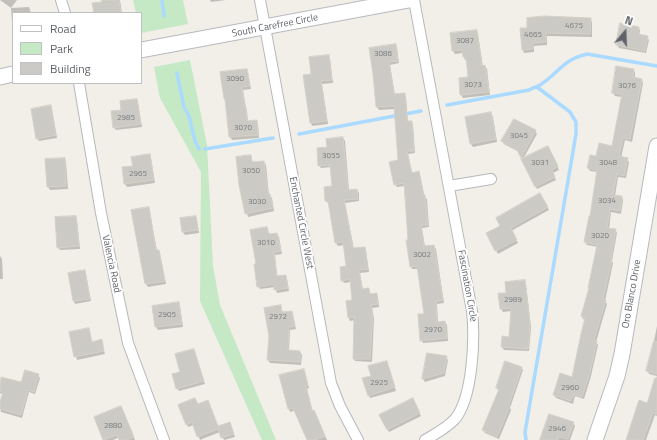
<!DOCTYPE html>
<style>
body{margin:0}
#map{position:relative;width:657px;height:440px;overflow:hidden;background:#f1efe8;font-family:"Titillium Web",sans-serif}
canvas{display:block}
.legend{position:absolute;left:12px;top:12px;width:130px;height:72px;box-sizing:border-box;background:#fff;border:1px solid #bfc1c3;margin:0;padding:5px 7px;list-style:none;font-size:12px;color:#5f6368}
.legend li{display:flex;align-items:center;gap:8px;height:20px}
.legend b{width:20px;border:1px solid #bfc1c3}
.north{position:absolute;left:605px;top:12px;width:40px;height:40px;-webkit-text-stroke:3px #fff;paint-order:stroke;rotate:19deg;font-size:11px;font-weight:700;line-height:16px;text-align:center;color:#5f6368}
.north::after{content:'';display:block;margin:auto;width:14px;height:18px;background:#5f6368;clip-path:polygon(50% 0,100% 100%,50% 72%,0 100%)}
</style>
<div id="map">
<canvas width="657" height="440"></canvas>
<ul class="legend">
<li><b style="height:5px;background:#fff"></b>Road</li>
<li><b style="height:11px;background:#c5e8c5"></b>Park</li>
<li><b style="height:11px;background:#cccac5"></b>Building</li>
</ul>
<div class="north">N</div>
</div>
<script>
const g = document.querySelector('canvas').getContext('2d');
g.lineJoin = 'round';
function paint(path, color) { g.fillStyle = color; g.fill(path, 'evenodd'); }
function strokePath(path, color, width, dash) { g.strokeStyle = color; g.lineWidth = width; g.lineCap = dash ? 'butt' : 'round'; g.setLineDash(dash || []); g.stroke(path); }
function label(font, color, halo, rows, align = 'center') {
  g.font = font + ' "Titillium Web",sans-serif'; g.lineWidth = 3.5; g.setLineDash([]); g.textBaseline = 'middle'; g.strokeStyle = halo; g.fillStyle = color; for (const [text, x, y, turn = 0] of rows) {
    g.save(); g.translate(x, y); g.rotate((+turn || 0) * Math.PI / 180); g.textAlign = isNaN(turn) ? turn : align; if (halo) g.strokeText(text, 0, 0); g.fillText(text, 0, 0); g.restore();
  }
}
paint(new Path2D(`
 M133 0H183L188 24 141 33V13H136Z
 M190 60 207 145 213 266 220 305 276 440H262L200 301 201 172 160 98 154 67Z`), '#c5e8c5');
paint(new Path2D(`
 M0 0H17L11 8 29 7 31 13H13V34L11 8Z
 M103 0H120L122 13H95L103 2Z
 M210 0H226L211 2Z
 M590 19 592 22V37L547 36V45L534 46V52L524 53 523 50 528 28Z
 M639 28 640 31 639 35 647 37 649 40 646 53 619 48 617 45Z
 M476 31 478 34 483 67 485 66 487 69 490 95 463 98 461 95 469 78 467 60H465L464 57 463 53 455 54 453 51Z
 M395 45 397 48 399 63 390 65 395 95 404 94 406 97 408 122H411L413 125 415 153 408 154 412 174 418 172 420 175 424 196 427 199 429 227 422 228 425 247 434 246 436 249 444 303 437 304 438 323 445 322 447 325 448 341 423 343 421 340 425 315 418 269H412L411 266 405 186 397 187 395 184 400 161 395 109 379 110 377 107 374 74Z
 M328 56 330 59 333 83 322 84 328 124 312 126 311 123 312 75Z
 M246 70 248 73 251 89 243 90 246 108 247 111 248 122 256 121 258 124 259 138 232 140 230 137 227 101Z
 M634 70 635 73V78L642 80 643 83 632 142 625 140 621 158 627 159 629 162 626 178 618 177 615 196 622 197 623 200 621 214 611 212 609 229 615 230 617 233 612 261 613 263 605 301 607 304 596 342 598 345 591 376 584 399 575 396 573 404 556 398 554 395 573 378 586 320 583 319 582 316 590 289 589 288 598 247 587 245 585 242 591 218 598 172 590 171 588 168 597 158 613 147 622 97 615 96 613 93Z
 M137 100 138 103 142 127 116 130 114 127 123 111Z
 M50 106 52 109 57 138 39 141 37 138Z
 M491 114 493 117 497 142 473 147 471 144 466 118Z
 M535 131 537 134 523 159 550 150 559 170 553 173 556 180 537 189 519 152 504 144 502 141Z
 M343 138 345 141 349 190H357L359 193V201L345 203 354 249 365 248 366 251 369 272 360 273 363 290 368 289 370 295 376 294 378 297 379 307 372 308 374 319 372 362 355 361 354 358 355 320 350 321 349 318 354 301 351 282 344 283 342 280 348 267 345 245 338 246 336 243 329 204 326 201 333 187 331 167 321 168 319 165 328 148Z
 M150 155 151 158 155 183 127 187 125 184 134 167Z
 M251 156 253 163 264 162 266 165 269 195 272 198 274 211 248 217 240 185Z
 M64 159 66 162 68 189 50 190 48 187Z
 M540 194 549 210 511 231 518 243 498 254 487 234 502 226Z
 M149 209 150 212 157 251H159L160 254 166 284 148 287 146 284Z
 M76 217 77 220 80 249 60 250 58 247Z
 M196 217 197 220 199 233 185 235 183 232Z
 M267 228 269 235 277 234 279 237 282 254 275 255 277 277 285 276 287 279 289 291 277 293 275 287 260 289 258 286 257 265Z
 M0 256 2 259 3 279H0Z
 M85 271 86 274 91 301 75 304 74 301 69 273Z
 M524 281 526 284 531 327 529 351 504 350 502 347 510 338 512 311 503 312 501 309 508 293Z
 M178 303 180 306 183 327 158 330 156 327 153 307Z
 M281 306 283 313 292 312 293 315 296 329 290 330 289 351 300 352 302 355 301 365 270 363 268 360 270 336Z
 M657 326V416L655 415 646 440H627L648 404 657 376 649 374 648 371Z
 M88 329 92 342 101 341 105 354 77 360 70 333Z
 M194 350 205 384 179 391 177 388 181 373Z
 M428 354 446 357 448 360 445 376 425 382 423 379Z
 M387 362 396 391 370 398 369 395 372 376Z
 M521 367 523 370 510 408 511 410 499 439 485 433 483 430 499 392 497 388Z
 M305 373 309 388 307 389 313 412 316 414 327 440H308L296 410 290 412 289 409Z
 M38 375 40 378 35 394 29 392 22 418 1 412 0 405 3 394 0 393V385L2 378 22 384Z
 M412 400 421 416 389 432 381 416Z
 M198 405 218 427 230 423 235 437 224 440 220 432 200 440 194 425 188 427 187 424Z
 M123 410 135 440H121L120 437 113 440H104L95 417Z
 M573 423 575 426 570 440H542Z`), '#0003');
strokePath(new Path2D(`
 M162 0 164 16
 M177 73 184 107 189 116 195 141 199 149
 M447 105 529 90C532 88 537 87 540 85 559 73 562 60 587 54L657 66
 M299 134 421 111
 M205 149 273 138
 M526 440 525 432 576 134V122L570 112 537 87`), '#aadaff', 3.5);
const building = new Path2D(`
 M102 0H119L121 13H94L92 3 102 2Z
 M545 16 591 18 590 34 546 33V42L533 43V49L522 50 520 28H527V18Z
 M620 23 639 27 638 34 648 36 645 51 616 45Z
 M477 30 482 66 485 65 489 92 460 95 459 78 468 77 466 57H463L462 50 452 51 450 33Z
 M396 44 398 61 389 62 394 94 405 93 407 121H412L414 151H407L412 173 419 171 424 195H425L428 225H421L424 246 434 245 443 300 436 301 437 322 445 321 447 338 420 341 418 314H424L417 266 410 267 406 240H408L404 183 394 185 389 162 398 160 394 106 376 107 373 74 369 48Z
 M329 55 332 80 321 81 327 121 310 123 303 75 311 74 309 57Z
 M616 66 634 69 633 77 642 79 630 139 623 138 619 156 628 158 624 176 617 174 613 195 622 196 620 211 610 209 607 228 616 229 611 259H612L603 299 606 300 594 340 597 341 590 373 582 397 574 394 571 401 553 395 560 373 572 377 581 334 585 318 581 316 589 288H588L597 245 584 242 589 216H590L597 170 587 168 590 155 596 156 599 143 612 146 622 94 612 93Z
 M247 69 250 86 242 87 245 107H246L247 121 257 120 258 135 229 137 225 99H224L220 72Z
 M137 99 141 124 113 128 111 111 121 110 120 101Z
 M51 105 56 135 36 139 31 109Z
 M491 112 496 139 470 144 465 117Z
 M514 119 536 130 521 158 517 150 501 141Z
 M343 137 348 190 357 189 358 199 344 200 353 248 365 247 368 269 359 270 362 289 369 288 370 294 377 293 378 304 371 305 373 315 370 359H353L354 317 348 318 346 301 352 300 350 279 341 281 340 267 346 266 343 242 335 243 328 201H325L324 187 332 186 330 165 318 166 317 148 327 147 326 139Z
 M548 146 558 166 552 170 555 177 535 187 521 159Z
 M150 154 154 180 124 184 122 167 133 166 131 157Z
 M251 155 252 162 264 161 268 194H270L273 208 245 214 239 185 236 157Z
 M65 158 66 186 47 187 45 159Z
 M540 193 548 207 511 228 517 240 495 251 486 233 500 226 496 218Z
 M149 207 156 250H159L165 281 145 284 131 210Z
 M76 216 79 246 57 248 55 217Z
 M196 216 198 230 182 232 180 218Z
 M267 227 269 234 277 233 281 251 274 252 277 276 286 275 288 288 274 290V284L257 287 254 264H256L250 230Z
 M85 270 90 299 73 301 68 273Z
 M525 280 530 324 528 349 501 347 502 336 509 337 511 308 500 309 498 293H506L505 282Z
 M179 302 182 324 155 327 152 306Z
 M281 305 282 312 292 311 295 326 289 327 288 350 300 351V362L267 360 269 336 264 308Z
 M89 328 92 342 102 339 104 351 74 357 69 332Z
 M654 341 657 342V374L646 371Z
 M194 349 204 381 176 389 172 374 180 372 175 354Z
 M427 353 447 356 444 373 422 379Z
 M387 361 395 387 368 396 362 378 371 376 368 366Z
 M505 361 522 367 509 405 510 406 497 437 482 430 499 389 496 388Z
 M304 369 308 385 306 386 312 411 314 410 325 436 315 440H307L293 408 288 409 279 375Z
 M25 370 39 374 34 392 28 390 21 415 0 409V402L3 392 0 391 1 377 21 382Z
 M655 378H657V414L653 413 643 440H626L639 400 647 403Z
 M195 398 198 404 208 400 218 426 230 422 234 434 221 438 218 429 197 437 192 422 186 425 178 405Z
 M413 398 420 413 387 430 379 415Z
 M121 406 134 437 126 440H119L117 435 103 440 94 417Z
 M549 414 574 422 568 439 559 437 558 440H540Z`);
paint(building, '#cccac5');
strokePath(building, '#d6d1c6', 1);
const street = new Path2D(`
 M61 0 65 13
 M260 0 331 383 340 406 358 440
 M414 0 472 311C475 338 473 397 455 419 447 428 435 434 425 440
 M79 83 101 213 128 343 164 440
 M449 186 491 179`);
const secondary = new Path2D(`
 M141 50 409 0
 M0 77 13 74
 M595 440 617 376 622 354 657 146`);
strokePath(street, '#b5b8bc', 12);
strokePath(secondary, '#b6babf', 17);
strokePath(street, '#fff', 10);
strokePath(secondary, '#fff', 15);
label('8px', '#7a7d7f', null, [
 ["4675",574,26],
 ["4665",533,35],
 ["3087",465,41],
 ["3086",383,54],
 ["3090",235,79],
 ["3073",473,85],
 ["3076",627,86],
 ["2985",126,118],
 ["3070",243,128],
 ["3045",519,136],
 ["3055",331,156],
 ["3031",540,163],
 ["3048",608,163],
 ["3050",251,171],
 ["2965",138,174],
 ["3034",607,201],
 ["3030",257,202],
 ["3020",600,236],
 ["3010",266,243],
 ["3002",422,255],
 ["2989",513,300],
 ["2905",167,315],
 ["2972",278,317],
 ["2970",433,330],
 ["2925",379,383],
 ["2960",570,388],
 ["2880",113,426],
 ["2946",557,429]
]);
label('10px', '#5f6368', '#fff', [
 ["South Carefree Circle",275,26,-11],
 ["Enchanted Circle West",301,223,79],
 ["Valencia Road",111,264,78],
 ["Fascination Circle",467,286,80],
 ["Oro Blanco Drive",632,294,-80]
]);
</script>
